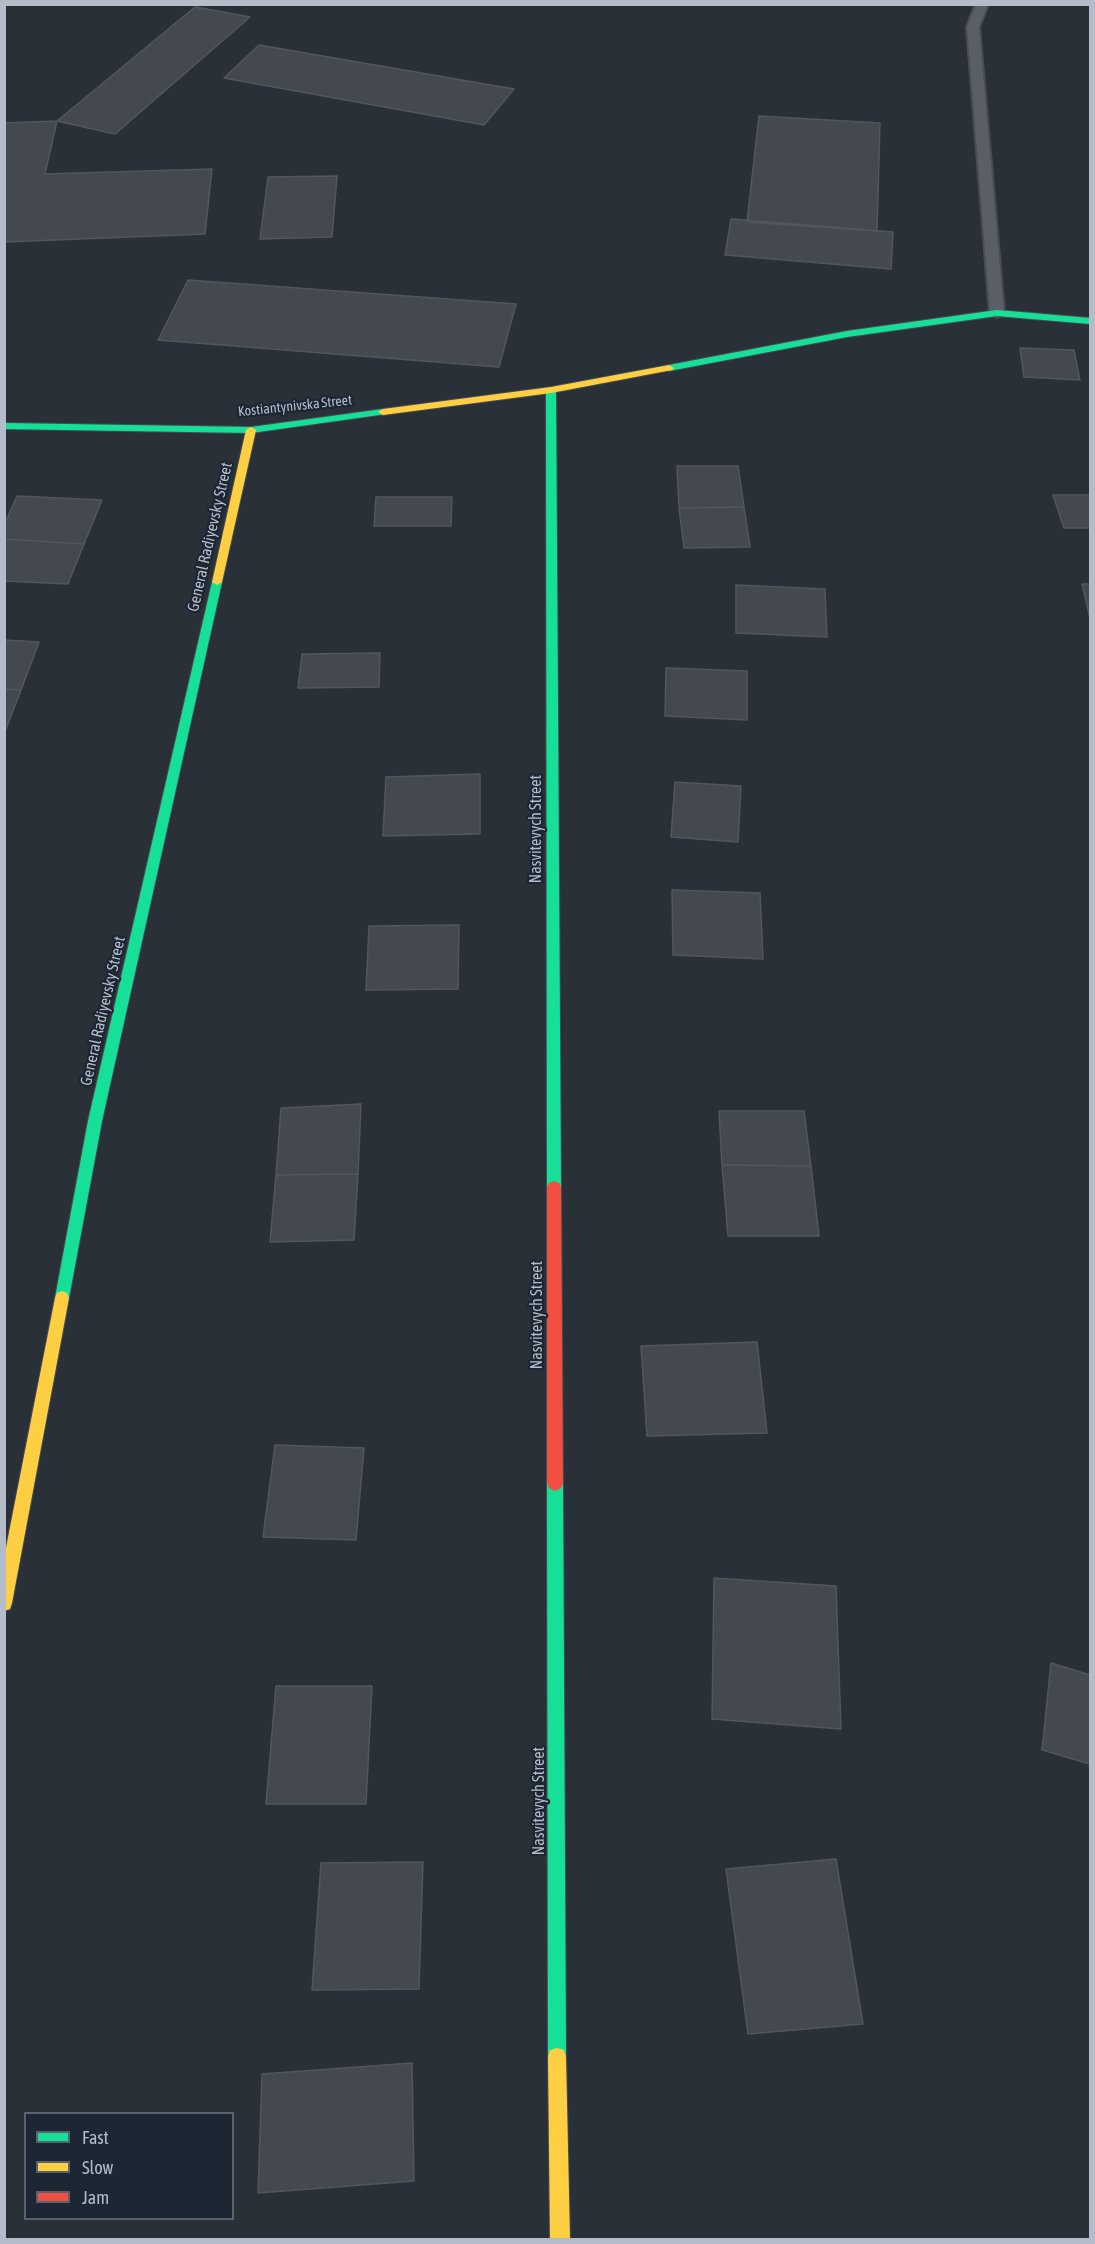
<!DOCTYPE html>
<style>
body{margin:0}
#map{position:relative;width:1095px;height:2244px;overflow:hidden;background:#2a3038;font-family:"Asap Condensed",sans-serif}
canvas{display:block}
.frame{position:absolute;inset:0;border:6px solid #b4bcc9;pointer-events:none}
.legend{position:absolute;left:24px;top:2112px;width:210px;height:108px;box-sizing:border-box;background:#1d2633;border:2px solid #59626f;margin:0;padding:8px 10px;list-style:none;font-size:18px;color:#b4bcc9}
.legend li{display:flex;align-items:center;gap:12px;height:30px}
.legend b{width:30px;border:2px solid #59626f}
</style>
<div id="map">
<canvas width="1095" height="2244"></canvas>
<div class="frame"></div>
<ul class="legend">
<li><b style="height:8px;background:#16e098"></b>Fast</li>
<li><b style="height:8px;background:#ffcf43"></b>Slow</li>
<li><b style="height:8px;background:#f24e42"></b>Jam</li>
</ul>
</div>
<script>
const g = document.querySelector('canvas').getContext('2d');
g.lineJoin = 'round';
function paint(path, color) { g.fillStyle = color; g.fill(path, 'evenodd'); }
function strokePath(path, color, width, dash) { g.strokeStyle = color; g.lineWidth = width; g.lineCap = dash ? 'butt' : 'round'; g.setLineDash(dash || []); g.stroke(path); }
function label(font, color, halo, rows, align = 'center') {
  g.font = font + ' "Asap Condensed",sans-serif'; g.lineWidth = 4.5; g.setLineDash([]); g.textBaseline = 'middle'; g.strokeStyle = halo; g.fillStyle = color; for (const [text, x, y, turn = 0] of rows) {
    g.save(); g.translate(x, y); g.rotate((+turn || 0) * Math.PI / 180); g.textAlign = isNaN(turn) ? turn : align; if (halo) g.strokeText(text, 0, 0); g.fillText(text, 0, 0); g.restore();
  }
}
const building = new Path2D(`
 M195 7 250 17 115 134 57 121Z
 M259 45 514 89 484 125 224 78Z
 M759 116 880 123 877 231 747 222Z
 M57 121 45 174 212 169 205 234 4 242V123Z
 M337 176 332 237 260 239 268 177Z
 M731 219 893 232 891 269 725 255Z
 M188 280 516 304 499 367 158 340Z
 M1020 348 1074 350 1080 380 1024 377Z
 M677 466H738L744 507 679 508Z
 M1053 495H1090V528H1064Z
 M17 496 102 500 84 544 4 539V525Z
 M376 497H452L451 526H374Z
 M744 507 750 547 684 548 679 508Z
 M4 539 84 544 68 584 4 581Z
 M1082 584H1090V618Z
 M736 585 825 589 827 637 736 633Z
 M4 640 39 642 21 690 4 689Z
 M380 653 379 687 298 688 302 654Z
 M666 668 747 671V720L665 716Z
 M4 689 21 690 4 734Z
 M480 774V834L383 836 386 777Z
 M675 782 741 786 738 842 671 837Z
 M672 890 760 893 763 959 673 955Z
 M459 925 458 989 366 990 369 926Z
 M361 1104 358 1174 276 1175 281 1108Z
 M719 1111H804L811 1166 722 1165Z
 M722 1165 811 1166 819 1236H728Z
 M358 1174 354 1240 270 1242 276 1175Z
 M757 1342 767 1433 647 1436 641 1346Z
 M275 1445 364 1448 356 1540 263 1537Z
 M714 1578 836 1586 841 1729 712 1719Z
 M1051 1663 1090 1675V1764L1042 1750Z
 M276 1686H372L366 1804H266Z
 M836 1859 863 2024 748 2034 726 1869Z
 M423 1862 419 1989 312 1990 321 1863Z
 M412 2063 414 2181 258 2193 262 2074Z`);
paint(building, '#444950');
strokePath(building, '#52575f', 1.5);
const lane = new Path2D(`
 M976 4H988L979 27 1004 313 997 317 990 313 967 27Z`);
const fast = new Path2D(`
 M997 310 1090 318V324L997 316 847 337 669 371 664 368 669 365 847 331Z
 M551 387 556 390 561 1187 559 1191 554 1193 549 1191 547 1187 546 390Z
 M383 409 388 412 386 414 251 433 4 429V423L251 427Z
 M217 579 222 582 102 1121 69 1298 67 1303 62 1305 57 1303 55 1298 88 1121 212 582Z
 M555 1475 561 1478 563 1483 566 2057 564 2064 557 2066 550 2064 548 2057 547 1483 549 1478Z`);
const slow = new Path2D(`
 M669 365 674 368 672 370 551 393 383 415 378 412 383 409 551 387Z
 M251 427 256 430 222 582 217 585 212 582 246 430Z
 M62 1291 67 1293 69 1298 12 1603 10 1609 4 1611V1558L55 1298 57 1293Z
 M557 2048 564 2050 566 2057 570 2240H550L548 2057 550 2050Z`);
const jam = new Path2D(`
 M554 1181 559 1183 561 1187 563 1483 561 1488 555 1491 549 1488 547 1483V1187L549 1183Z`);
strokePath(lane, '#484c53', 4);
strokePath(fast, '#484c53', 2);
strokePath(slow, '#484c53', 2);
strokePath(jam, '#484c53', 2);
paint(lane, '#5a5e66');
paint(fast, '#16e098');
paint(slow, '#ffcf43');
paint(jam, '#f24e42');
label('14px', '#b4bcc9', '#1d2633', [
 ["Kostiantynivska Street",295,406,-6]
]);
label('16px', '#b4bcc9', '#1d2633', [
 ["General Radiyevsky Street",210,537,-77],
 ["Nasvitevych Street",536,829,-90],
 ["General Radiyevsky Street",103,1011,-77],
 ["Nasvitevych Street",537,1315,-90],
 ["Nasvitevych Street",539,1801,-90]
]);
</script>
